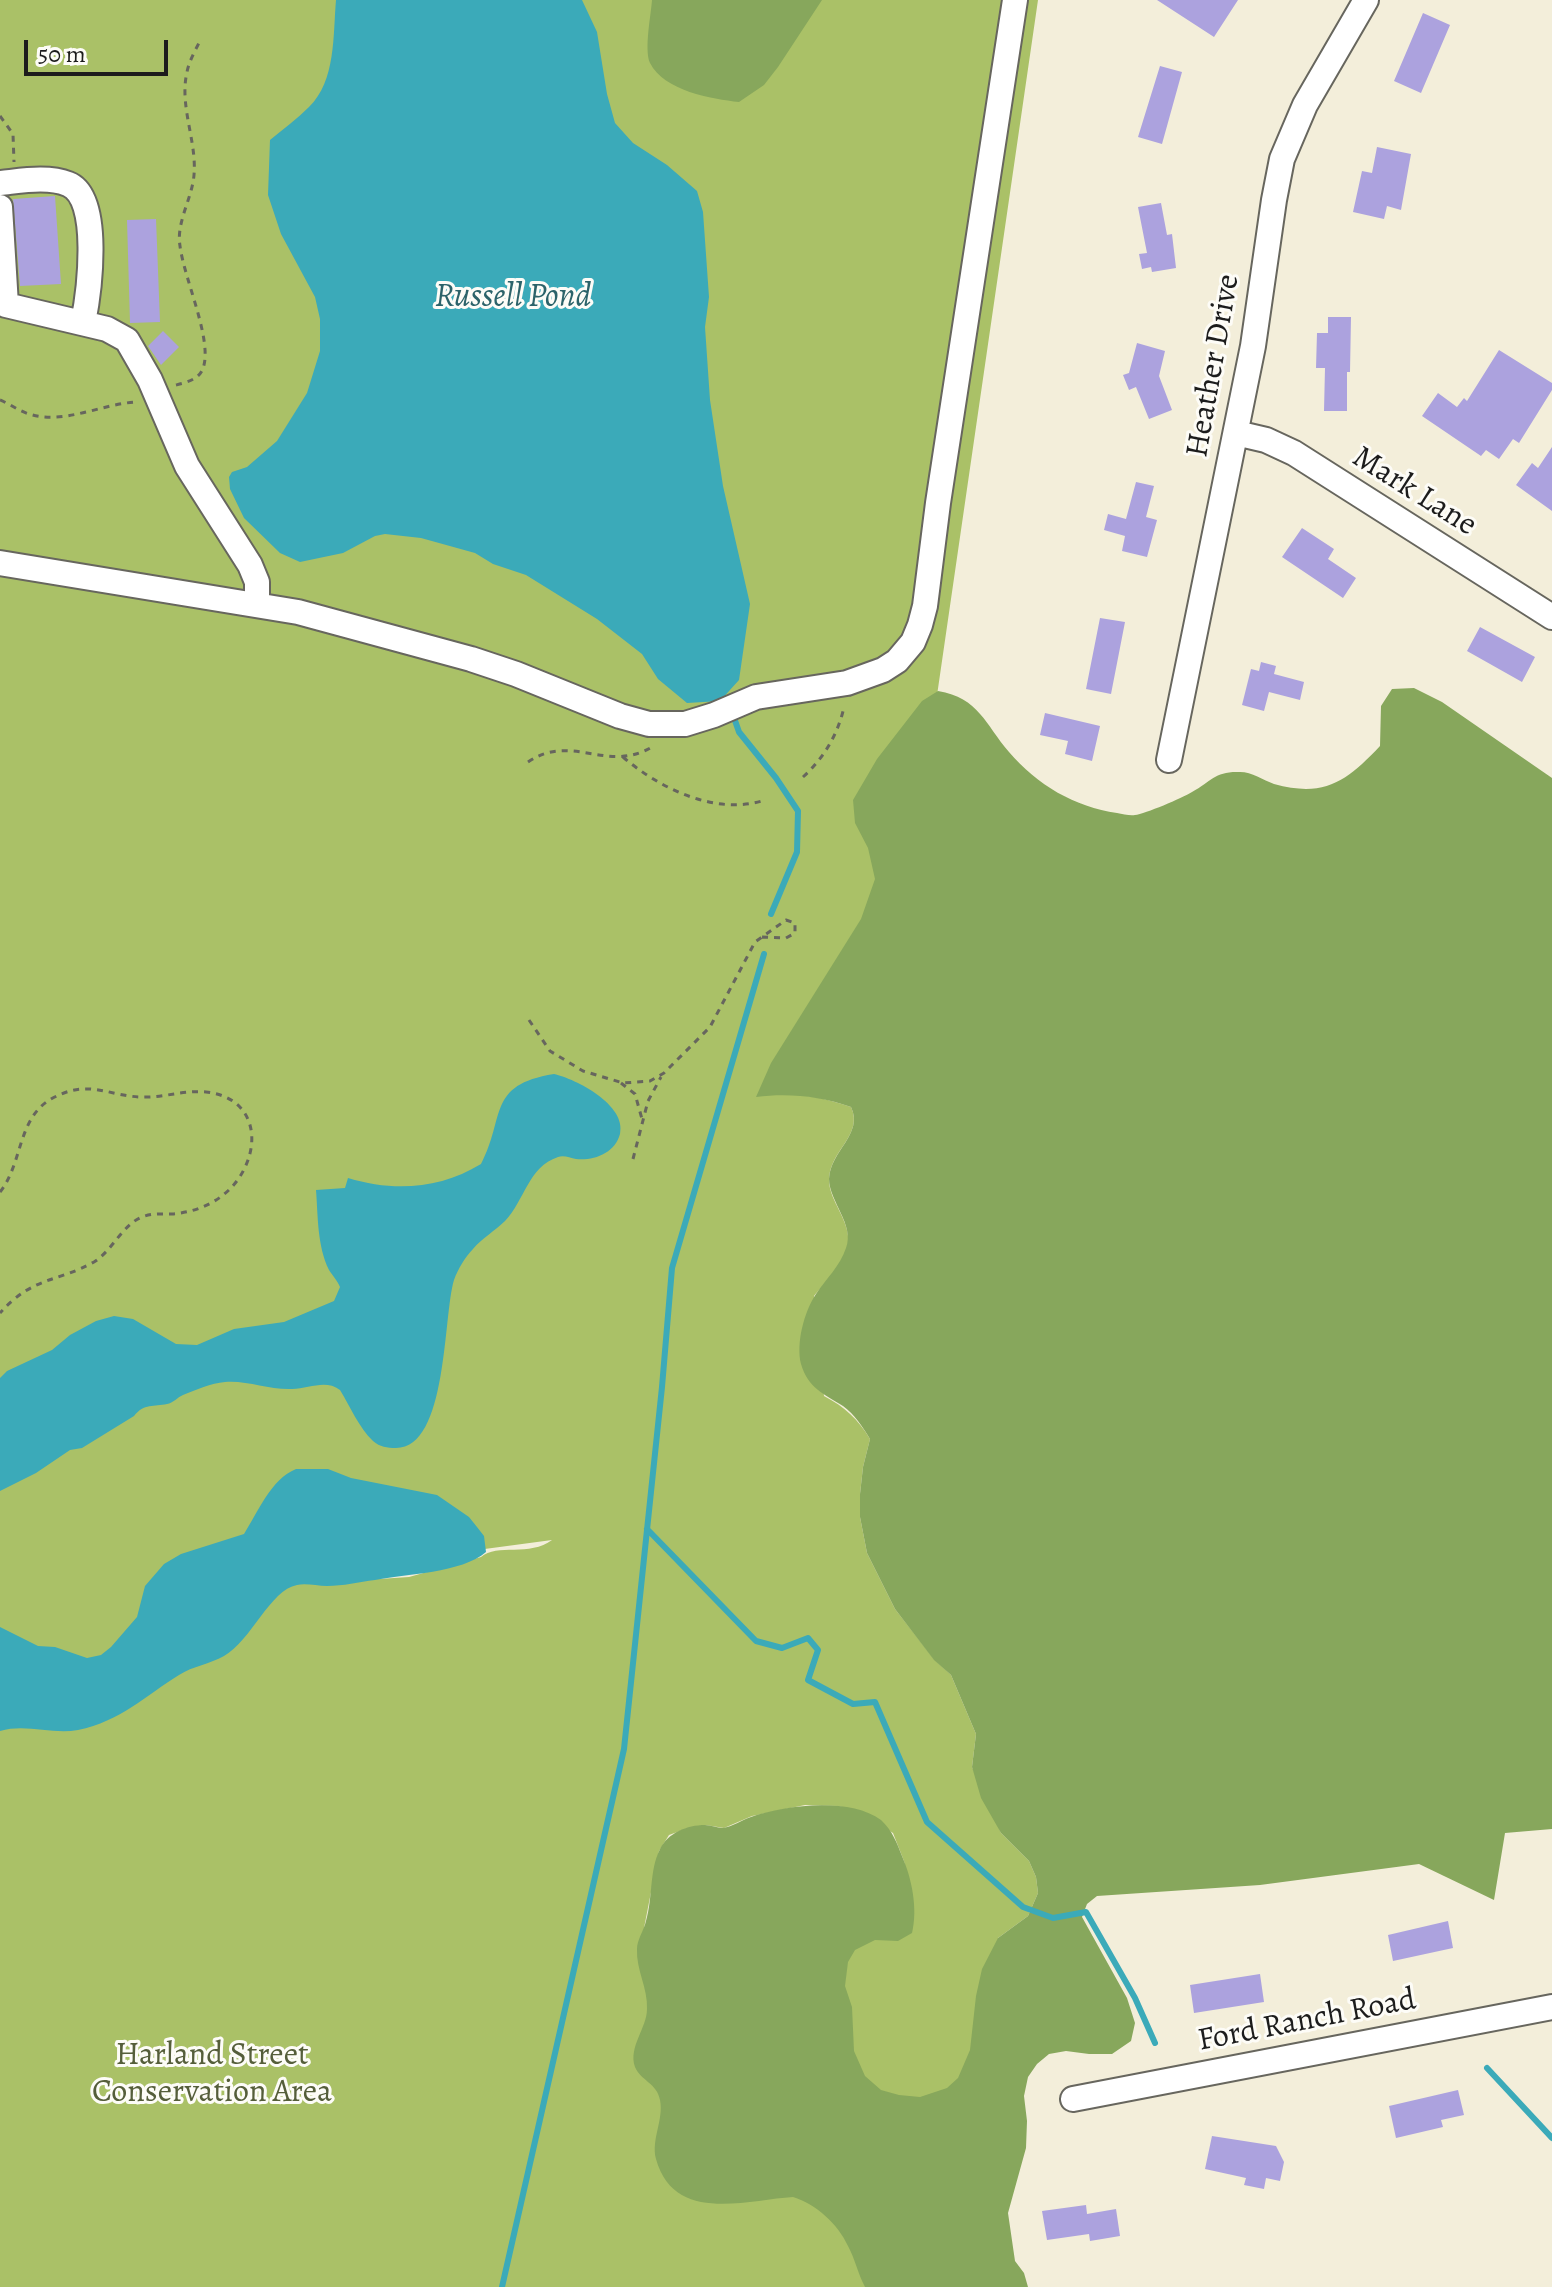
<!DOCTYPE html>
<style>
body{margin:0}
#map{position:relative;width:1552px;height:2287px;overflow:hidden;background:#f3eeda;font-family:Alegreya,serif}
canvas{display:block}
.scale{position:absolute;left:24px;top:40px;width:144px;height:36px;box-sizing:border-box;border:4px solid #1c1c1c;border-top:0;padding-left:10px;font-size:24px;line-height:28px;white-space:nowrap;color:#1c1c1c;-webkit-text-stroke:6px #fdfcf7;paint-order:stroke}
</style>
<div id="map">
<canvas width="1552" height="2287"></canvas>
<div class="scale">50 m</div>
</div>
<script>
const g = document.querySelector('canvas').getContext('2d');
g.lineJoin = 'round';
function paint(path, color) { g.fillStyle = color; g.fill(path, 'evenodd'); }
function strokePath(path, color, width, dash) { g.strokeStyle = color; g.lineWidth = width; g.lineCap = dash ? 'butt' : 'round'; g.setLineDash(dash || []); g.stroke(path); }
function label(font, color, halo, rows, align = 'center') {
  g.font = font + ' Alegreya,serif'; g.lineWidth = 6; g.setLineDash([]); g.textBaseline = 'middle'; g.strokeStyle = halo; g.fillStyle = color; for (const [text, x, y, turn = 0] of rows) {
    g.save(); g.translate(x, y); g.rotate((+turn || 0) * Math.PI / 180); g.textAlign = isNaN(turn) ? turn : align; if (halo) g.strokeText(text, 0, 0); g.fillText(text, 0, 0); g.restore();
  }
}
paint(new Path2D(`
 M0 0H1038L934 716 1050 848 774 1095C799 1092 828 1099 851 1107 864 1135 829 1151 829 1180 829 1201 851 1221 848 1244 845 1263 826 1282 814 1296L824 1396C845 1407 858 1419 870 1439L863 1467 860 1494V1517L867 1553 895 1609 934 1659 951 1675 976 1734 972 1767 1001 1833 1029 1861 1036 1877 1038 1893 1028 1916 998 1938 1010 2287H0ZM552 1540C530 1557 497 1543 481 1557L409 1577 379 1579 320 1571ZM805 1805 838 1806 858 1811 893 1833 904 1861 912 1896 644 1928 659 1851 669 1835 688 1828 706 1825 724 1828 752 1816Z`), '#aac167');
paint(new Path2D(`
 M652 0H822L778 67 764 85 739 102C712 99 664 91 650 63 644 49 651 15 652 0Z
 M1414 688 1442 702 1552 778V1829L1505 1833 1494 1900 1419 1864 1260 1885 1097 1896 1087 1904 1082 1917 1127 1998 1135 2023 1131 2041 1112 2054H1089L1066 2051 1049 2054 1037 2064 1028 2077 1024 2096 1027 2121 1026 2148 1008 2213 1015 2261 1024 2273 1028 2287H865C858 2274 855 2259 848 2246 838 2224 816 2204 793 2197 746 2200 674 2224 656 2159 651 2139 664 2120 660 2100 657 2083 641 2081 635 2067 628 2047 647 2028 647 2009 648 1988 636 1970 637 1949 637 1940 644 1930 646 1921 653 1898 649 1871 660 1849 668 1833 687 1825 705 1825 711 1825 717 1828 723 1828 732 1827 742 1820 751 1817 785 1805 850 1797 881 1820 892 1830 897 1843 902 1856 912 1879 918 1909 912 1933L898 1941 875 1940 855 1950 848 1962 845 1986 852 2007 854 2051 865 2076 881 2090 899 2095 920 2097 947 2088 958 2078 970 2050 976 1996 982 1969 998 1938 1028 1916 1038 1893 1036 1877 1029 1861 1001 1833 981 1798 972 1767 976 1734 951 1675 934 1660 895 1609 867 1553 860 1517V1494L863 1467 870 1439C863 1427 854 1414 843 1406 824 1394 808 1388 801 1364 796 1343 804 1312 816 1294 826 1279 840 1266 846 1248 855 1225 829 1201 829 1179 830 1151 864 1134 851 1107 820 1096 788 1093 756 1097L771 1063 861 919 875 879 868 848 855 823 853 800 877 759 922 701 938 691C979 698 985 724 1009 752 1037 785 1075 807 1117 813 1123 814 1130 816 1135 815 1145 814 1182 798 1192 792 1212 781 1215 771 1240 772 1252 772 1263 780 1274 784 1325 798 1347 781 1380 746L1381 706 1392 689Z`), '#87a75c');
paint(new Path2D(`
 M336 0H582L597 32 607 94 615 123 633 143 667 165 697 191 703 212 709 297 705 327 710 400 723 486 750 604 739 680 720 701 687 703 658 679 642 654 597 619 526 575 493 564 475 553 421 538 385 534 375 536 343 553 300 562 280 553 244 518 230 489 229 477 232 472 247 467 277 441 307 393 320 351V319L315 297 281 234 268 195 270 140C283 129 297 119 309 107 336 81 333 35 336 0Z
 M554 1074C576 1079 627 1105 620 1134 615 1153 594 1161 576 1159 570 1158 564 1155 558 1157 528 1167 525 1200 505 1221 495 1231 482 1238 473 1249 465 1257 458 1269 454 1280 443 1315 448 1448 396 1448 387 1448 380 1447 373 1441 359 1428 350 1406 340 1390 325 1379 309 1389 292 1389 269 1390 247 1380 225 1382 211 1383 196 1390 183 1395 178 1397 173 1403 167 1404 154 1407 144 1403 134 1416L82 1448 70 1450 36 1473 0 1491V1378L7 1371 52 1350 70 1335 96 1321 114 1316 133 1319 176 1344 197 1345 234 1329 284 1322 334 1301 340 1287C337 1280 333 1276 329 1270 317 1246 318 1215 316 1190L345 1188 348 1178C394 1192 440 1189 481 1164 506 1117 486 1085 554 1074Z
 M296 1469H328L351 1478 437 1495 469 1517 477 1527 484 1536 486 1552C462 1573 405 1574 375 1580 359 1582 343 1586 327 1586 317 1586 306 1583 297 1585 270 1590 251 1641 224 1656 210 1664 193 1666 179 1675 145 1696 121 1721 78 1730 52 1735 26 1723 0 1731V1627L38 1646 55 1647 87 1658 101 1655 111 1647 137 1617 145 1586 164 1564 181 1554 244 1534C258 1512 271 1479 296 1469Z`), '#3baab9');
strokePath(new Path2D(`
 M732 712 739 732 776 778 798 811 797 852 771 914
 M647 1529 756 1641 782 1648 808 1638 818 1650 808 1680 853 1704 875 1702 927 1822 1023 1907 1053 1918 1086 1912 1135 1998 1155 2043
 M1487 2068 1552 2138
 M502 2287 624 1749 662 1387 672 1268 764 954`), '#3baab9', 6);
paint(new Path2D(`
 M1157 0H1238L1214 37Z
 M1423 13 1450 25 1421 93 1394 81Z
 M1160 66 1182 72 1162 144 1138 137Z
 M1377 147 1411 154 1401 210 1387 206 1384 219 1353 212 1362 171 1372 173Z
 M55 196 61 284 20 286 13 199Z
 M1161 203 1167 235 1172 234 1176 268 1152 272 1151 267 1142 269 1139 254 1147 253 1138 207Z
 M156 219 160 322 130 323 127 220Z
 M1328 317H1351L1350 372H1347V411H1324L1325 368H1316L1317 333H1328Z
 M163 331 179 347 161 365 148 346Z
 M1137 343 1165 351 1159 376 1172 410 1149 419 1136 387 1129 390 1123 375 1129 373Z
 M1499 350 1552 383V390L1519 443 1513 439 1499 459 1486 450 1481 456 1422 416 1438 393 1457 407 1464 398 1467 401Z
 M1552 447V511L1516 485 1532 463 1538 468Z
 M1136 482 1154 486 1146 517 1157 520 1147 557 1122 551 1125 536 1104 530 1108 514 1126 519Z
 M1302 528 1334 549 1328 559 1356 578 1343 598 1282 557Z
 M1100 618 1125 622 1111 694 1086 689Z
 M1480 627 1535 657 1522 682 1467 651Z
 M1261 662 1276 666 1274 674 1304 682 1300 700 1269 692 1264 711 1242 705 1251 669 1259 671Z
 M1045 713 1100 726 1092 761 1065 754 1068 741 1040 735Z
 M1448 1921 1453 1948 1393 1961 1388 1935Z
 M1260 1974 1264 2002 1194 2013 1190 1985Z
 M1458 2090 1464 2115 1441 2120 1443 2127 1396 2138 1389 2106Z
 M1212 2136 1276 2146 1284 2162 1280 2181 1266 2178 1264 2189 1244 2185 1246 2178 1205 2169Z
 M1086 2205 1087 2214 1116 2209 1120 2236 1090 2241 1089 2234 1047 2240 1042 2211Z`), '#aca2de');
const minor = new Path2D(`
 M0 183C21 181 48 176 68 184 102 197 89 293 83 323
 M0 207 6 305 107 329 127 340 150 380 187 466 250 565 257 582V603
 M1236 433 1266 440 1294 453 1552 617
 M0 563 298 612 471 659 516 674 620 716 649 724H685L714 715 756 697 847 683 883 670 897 661 913 642 920 625 925 606 938 503 1015 0
 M1169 760 1253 346 1274 200 1282 159 1305 105 1366 0
 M1073 2099 1552 2007`);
strokePath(minor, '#67665e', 28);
strokePath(new Path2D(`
 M0 116 13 134 14 162
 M176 385C188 382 201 379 204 365 211 336 184 278 180 246 176 222 192 199 194 175 197 141 179 106 187 72 189 61 196 49 201 39
 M0 400C10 404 19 411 29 414 64 425 101 404 136 402
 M623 757C659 788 714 815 762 801
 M528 762C572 732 606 774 652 747
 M803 777C824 758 838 734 844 707
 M529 1020 550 1051 583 1071 623 1083 650 1081 664 1073 710 1027 755 942 786 920 795 923V933L786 938 760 937
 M621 1083 635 1094 642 1119
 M633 1159 648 1101 661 1077
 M0 1192C23 1163 17 1119 51 1099 90 1077 110 1098 146 1097 166 1097 185 1090 206 1092 254 1097 263 1142 239 1178 224 1200 199 1212 172 1214 162 1214 152 1213 142 1217 122 1225 113 1250 94 1262 56 1283 33 1276 0 1313`), '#67665e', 3, [6, 6]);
strokePath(minor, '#fff', 24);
label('32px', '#1c1c1c', '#fdfcf7', [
 ["Heather Drive",1214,366,-80],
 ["Mark Lane",1414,492,32],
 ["Ford Ranch Road",1307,2021,-11]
]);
label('32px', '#555e3a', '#fdfcf7', [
 ["Harland Street",212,2056],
 ["Conservation Area",212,2093]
]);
label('italic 34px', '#2c636a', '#fdfcf7', [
 ["Russell Pond",513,298]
]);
</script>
